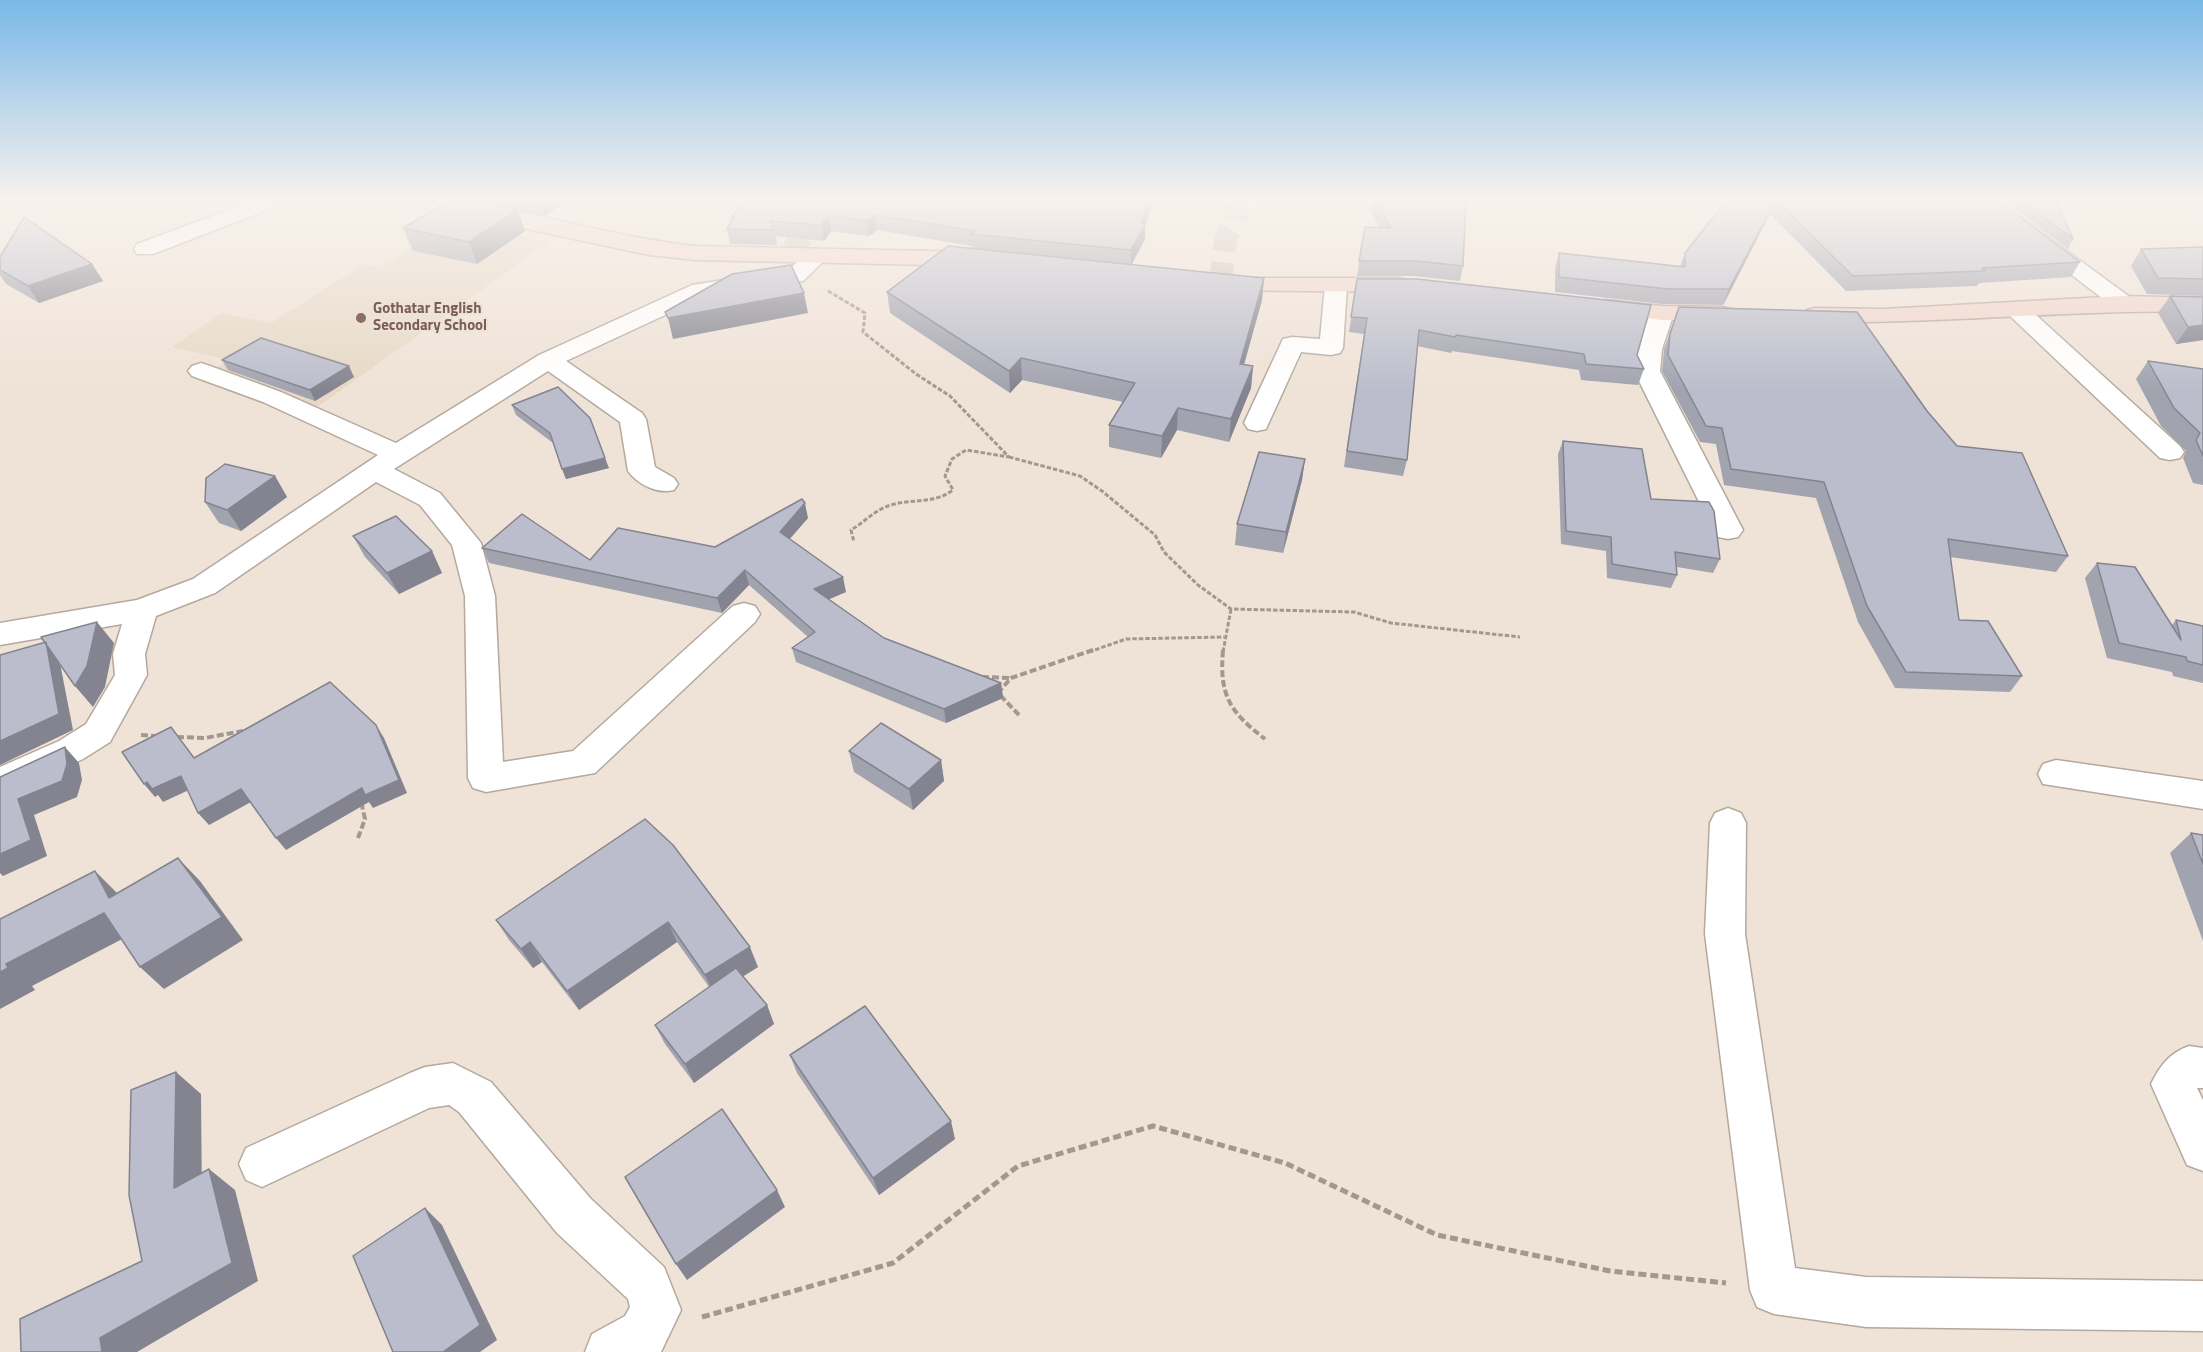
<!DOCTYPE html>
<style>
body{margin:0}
canvas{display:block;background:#efe2d6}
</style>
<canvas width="2203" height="1352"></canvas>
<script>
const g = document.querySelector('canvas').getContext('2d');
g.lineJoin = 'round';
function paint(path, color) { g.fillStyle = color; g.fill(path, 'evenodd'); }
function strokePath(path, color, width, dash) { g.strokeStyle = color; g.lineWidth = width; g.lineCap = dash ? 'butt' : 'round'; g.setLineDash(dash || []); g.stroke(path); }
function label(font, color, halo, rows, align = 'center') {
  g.font = font + ' "Titillium Web",sans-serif'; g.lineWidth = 4.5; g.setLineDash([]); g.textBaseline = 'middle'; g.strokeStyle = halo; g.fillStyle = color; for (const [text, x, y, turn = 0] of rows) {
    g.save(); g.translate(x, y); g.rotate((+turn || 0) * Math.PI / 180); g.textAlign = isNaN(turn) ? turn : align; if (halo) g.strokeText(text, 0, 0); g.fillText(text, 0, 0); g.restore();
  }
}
paint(new Path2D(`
 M470 225 549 242 317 407 211 371 229 360 172 347 222 313 271 323 363 265 383 267 412 247Z`), '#e6d8c5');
strokePath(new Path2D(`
 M790 257 807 224 825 201
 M1220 285 1226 237 1236 221 1237 208 1232 201`), '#cec2b7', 23, [23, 11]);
const street = new Path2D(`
 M253 201H283L280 205 153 254H137L134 249 137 244Z
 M1983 201H2005L2014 212 2131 298 2135 303 2131 308H2115L2000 220Z
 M818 249 826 251 829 256 803 281 706 296 566 361 642 413 646 419 655 467 674 478 678 484 674 490C658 494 638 485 628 471L620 422 548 371 394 469 440 493 481 543 495 596 503 762 573 751 733 606 744 603 755 606 760 614 755 622 595 773 486 792 473 788 468 778 465 596 452 545 420 505 376 482 215 593 156 616 145 654 147 675 110 742 83 759 0 797V767L59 741 86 724 115 675 113 654 122 624 0 645V623L137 600 193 579 378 455 263 402 192 376 188 371 192 366 201 363 210 366 281 392 396 443 539 355 692 285 788 270 810 251Z
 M1336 279 1344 281 1347 286 1343 348 1340 353 1331 355 1301 352 1266 429 1257 431 1248 429 1244 423 1283 339 1292 337 1320 339 1325 286 1328 281Z
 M2017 303 2025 305 2180 446 2184 452 2180 458 2170 460 2160 458 2009 315 2005 310 2009 305Z
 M1662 306 1670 308 1674 313 1662 349 1660 371 1743 530 1738 537 1728 539 1718 537 1713 530 1634 371 1638 349 1650 313 1654 308Z
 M2056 760 2203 781V809L2043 784 2038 774 2043 764Z
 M1728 808 1741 813 1746 823 1745 934 1795 1268 1866 1277 2203 1281V1331L1866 1327 1774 1314 1757 1307 1750 1290 1705 934 1710 823 1715 813Z
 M2189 1046 2203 1048V1088H2197L2203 1100V1171L2187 1165 2151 1084C2160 1065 2170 1053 2189 1046Z
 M453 1063 491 1082 591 1199 664 1267 681 1310 661 1352H585L592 1334 625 1316 630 1307 628 1299 557 1233 459 1112 449 1105 429 1108 262 1187 246 1180 239 1164 246 1148 410 1073 425 1067Z`);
const secondary = new Path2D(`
 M413 201C508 201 601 236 695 246L978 252 986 254 989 259 986 264 978 266 695 260 649 255 423 207Z
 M1220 278H1399L1407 280 1410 285 1407 290 1399 292 1212 290 1209 285 1212 280Z
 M2123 296 2203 298V312C2073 309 1945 324 1815 322L1807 320 1803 315 1807 310 1815 308 1883 309Z
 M1606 300 1662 306 1722 307 1730 309 1734 314 1730 319 1722 321 1662 320 1598 312 1594 307 1598 302Z`);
strokePath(street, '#b5a89d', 3);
strokePath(secondary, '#b5a89d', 3);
strokePath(new Path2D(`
 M828 291 865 313 863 332 916 374 950 396 1009 457 966 450 952 459 945 476 953 490C933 505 910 498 888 506 874 511 863 523 851 530L854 542
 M1009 457 1080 476 1102 491 1155 535 1164 552 1198 585 1231 609 1354 612 1391 623 1520 637
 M1089 652 1126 639 1224 637
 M1223 652 1231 609`), '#a1988e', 3, [4.5, 2]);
strokePath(new Path2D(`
 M1223 650C1219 696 1230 712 1265 739
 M982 677 1010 678
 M1019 715 998 693 1011 678 1093 650
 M141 735 157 736
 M177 737 205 738 243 731
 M358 838 365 819 361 801`), '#a1988e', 4, [7, 3]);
strokePath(new Path2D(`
 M702 1317 893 1263 1018 1166 1153 1126 1285 1163 1437 1235 1610 1271 1726 1283`), '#a1988e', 5, [8, 4]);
paint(street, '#fff');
paint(secondary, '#f1d6cb');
paint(new Path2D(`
 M449 201H565L544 217 518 211 525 231 477 264 413 251 403 228Z
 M743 201 1145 227V239L1131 265 1264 278 1262 300 1244 364 1253 366 1251 388 1229 442 1177 430 1161 458 1109 447V425L1123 402 1022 380 1010 393 890 313 887 292 972 248V246L877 230 869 236 831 231 824 241 776 236 777 245 730 244 727 229 732 221 731 217Z
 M1371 201H1466L1463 266 1460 281 1414 276H1357L1365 227 1380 228 1369 208Z
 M1726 201H2001L2007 207 2080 262 2071 277 1979 283 1977 286 1846 291 1770 214 1723 305 1662 304 1555 292V268L1559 253 1680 266 1685 253Z
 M2009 201H2056L2073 239 2068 249 2016 210Z
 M2203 247V296L2147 294 2131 266 2141 249Z
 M0 257 92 264 103 281 39 303 6 284 0 275Z
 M1357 279 1637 355 1644 369 1638 385 1581 380 1579 370 1452 351 1451 353 1417 346 1407 460 1403 476 1344 467 1364 334 1349 332Z
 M2170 296 2203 340 2176 344 2158 313Z
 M1679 307 1927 411 1957 446 2068 556 2056 572 1950 557 1959 620 2022 676 2010 692 1895 688 1858 622 1816 498 1724 485 1716 444 1700 442 1662 371 1664 349Z
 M222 360 354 377 315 401 228 370Z
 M2148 361 2203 369V485L2193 483 2183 458 2186 451 2161 426 2136 379Z
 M512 405 609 468 566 479 553 443 516 415Z
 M1563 441 1651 499 1720 559 1713 573 1677 567V575L1671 588 1607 578 1606 551 1561 544 1558 454Z
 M1305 459 1302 480 1283 553 1235 545 1237 524Z
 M275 476 287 497 241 531 219 523 205 502Z
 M808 518 790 539 846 592 829 599 884 638 1001 683 1003 698 946 723 796 662 792 648 808 637 749 585 722 613 489 563 482 548 590 560 715 547Z
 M353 536 432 551 442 573 399 594 365 557Z
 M2097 563 2172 625 2176 620 2203 626V683L2173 676 2172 672 2107 658 2085 578Z
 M849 751 941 760 944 781 913 810 854 772Z
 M645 819 758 967 743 976 767 1005 774 1024 694 1083 665 1044 655 1025 709 987 677 942 579 1010 542 962 533 968 509 940 496 920Z
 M2191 833 2203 835V941L2170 853Z
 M790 1055 955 1139 879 1195 797 1073Z`), '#a1a3af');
paint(new Path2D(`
 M539 201H565L544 217Z
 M1149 201H1154L1145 227V239L1131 266V250Z
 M1775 201 1770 214 1723 305 1729 289Z
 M517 209 525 231 477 264 469 242Z
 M829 215 831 231 824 241 821 225Z
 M875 215 877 230 869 236 867 221Z
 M92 264 103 281 39 303 28 286Z
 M1264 278 1262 300 1238 386 1240 364Z
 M804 293 808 313 673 339 668 318Z
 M2203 325V340L2176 344 2188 327Z
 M1021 358 1022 380 1010 393 1009 371Z
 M349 366 354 377 315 401 310 390Z
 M1253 366 1251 388 1229 442 1231 419Z
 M1178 408 1177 430 1161 458 1162 436Z
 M605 458 609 468 566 479 562 469Z
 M1305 459 1302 480 1283 553 1286 532Z
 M275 476 287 497 241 531 227 510Z
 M805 503 808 518 783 546 780 532Z
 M432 551 442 573 399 594 387 573Z
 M745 570 749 585 722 613 717 598Z
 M843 577 846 592 818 604 814 589Z
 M97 622 114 643 105 687 93 707 75 686Z
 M46 642 59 658 73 730 0 765V741Z
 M1001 683 1003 698 946 723 944 709Z
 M376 725 384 738 407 793 373 808 369 802 286 850 276 838Z
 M65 747 79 763 82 780 77 797 34 815 47 856 3 876 0 873V854L18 799Z
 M941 760 944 781 913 810 909 789Z
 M181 776 191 789 163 802 158 795 155 797 144 784 147 782Z
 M241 789 251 802 209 825 198 813Z
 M178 858 200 881 243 940 164 989 140 967Z
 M95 871 118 894 109 898Z
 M104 913 128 936 32 986 35 990 0 1009V972L6 964Z
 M668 922 677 942 579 1010 567 991Z
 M530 942 542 962 533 968 521 949Z
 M750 947 758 967 714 995 705 975Z
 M767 1005 774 1024 694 1083 685 1064Z
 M176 1072 201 1094 202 1208 174 1188Z
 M951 1121 955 1139 879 1195 873 1178Z
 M209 1169 235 1190 258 1281 137 1352H102L100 1338Z
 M777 1190 785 1207 687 1280 676 1264Z
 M425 1208 442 1225 497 1340 480 1352H443Z`), '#83848f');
const building = new Path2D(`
 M449 201H481L517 209 469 242 403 228Z
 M743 201H1149L1141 223 1145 224 1131 250 971 234 975 231 875 215 867 221 829 215 821 225 770 221 774 230 727 229 734 217H731Z
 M1376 201H1466L1463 266 1417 261H1359L1365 227 1391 228Z
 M1726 201H1775L1729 289H1668L1559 277V253L1685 267V253Z
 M1777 201H1798L1814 203 1813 201H2001L2007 207 2080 262 1982 268 1985 271 1853 276Z
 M2022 201H2056L2073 239Z
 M24 217 92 264 28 286 0 270V257Z
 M948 246 1264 278 1240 364 1253 366 1231 419 1178 408 1162 436 1109 425 1135 383 1021 358 1009 371 887 292Z
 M2203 247V279L2158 278 2141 249Z
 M791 265 804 293 668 318 665 312 732 274Z
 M1357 279H1417L1651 305 1637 355 1644 369 1586 364 1584 354 1456 335 1455 337 1419 330 1407 460 1347 451 1367 318 1351 317Z
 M2170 296 2203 297V325L2188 327Z
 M1679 307 1857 312 1927 411 1957 446 2022 453 2068 556 1948 539 1959 620 1988 621 2022 676 1906 672 1867 606 1824 482 1731 469 1722 428 1706 426 1668 355 1670 334Z
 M261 338 349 366 310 390 222 360Z
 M2148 361 2203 369V456L2196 440 2200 433 2174 408Z
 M558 387 590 418 605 458 562 469 550 433 512 405Z
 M1563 441 1642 449 1651 499 1709 502 1714 511 1720 559 1675 552 1677 575 1612 564 1611 537 1566 531Z
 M1259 452 1305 459 1286 532 1237 524Z
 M225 464 275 476 227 510 205 502 206 478Z
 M802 499 805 503 780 532 843 577 814 589 884 638 1001 683 944 709 792 648 815 632 745 570 717 598 482 548 522 514 590 560 618 528 715 547Z
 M396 516 432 551 387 573 353 536Z
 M2097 563 2135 567 2181 640 2176 620 2203 626V665L2187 661 2186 657 2119 643Z
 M97 622 87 666 75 686 41 637Z
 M46 642 59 714 0 741V655Z
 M330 682 376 725 399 780 365 795 362 788 276 838 241 789 198 813 181 776 152 789 147 782 144 784 122 752 171 727 194 758Z
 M881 723 941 760 909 789 849 751Z
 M65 747 67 764 62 781 18 799 31 840 0 854V777Z
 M645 819 673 845 750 947 705 975 668 922 567 991 530 942 521 949 496 920Z
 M2191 833 2203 835V864Z
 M178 858 222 917 140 967 104 913 6 964 8 968 0 972V919L95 871 109 898Z
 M736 968 767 1005 685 1064 655 1025Z
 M865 1006 951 1121 873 1178 790 1055Z
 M176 1072 174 1188 209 1169 232 1263 100 1338 102 1352H21L20 1319 142 1261 129 1195 131 1090Z
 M722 1109 777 1190 676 1264 625 1177Z
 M425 1208 480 1325 443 1352H393L353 1256Z`);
paint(building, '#bbbdcc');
strokePath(building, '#83848f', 1.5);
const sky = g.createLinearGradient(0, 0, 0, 391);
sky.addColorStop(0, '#7ab8e8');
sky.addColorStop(0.51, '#f8f2ed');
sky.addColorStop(1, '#f8f2ed00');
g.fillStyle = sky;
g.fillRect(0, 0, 2203, 391);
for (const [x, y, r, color] of [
 [361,318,6,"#8d6e63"]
]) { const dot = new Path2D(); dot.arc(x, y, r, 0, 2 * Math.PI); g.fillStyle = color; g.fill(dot); strokePath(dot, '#efe2d6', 2); }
label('bold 15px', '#785e54', '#efe2d6', [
 ["Gothatar English",373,309],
 ["Secondary School",373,326]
], 'left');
</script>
